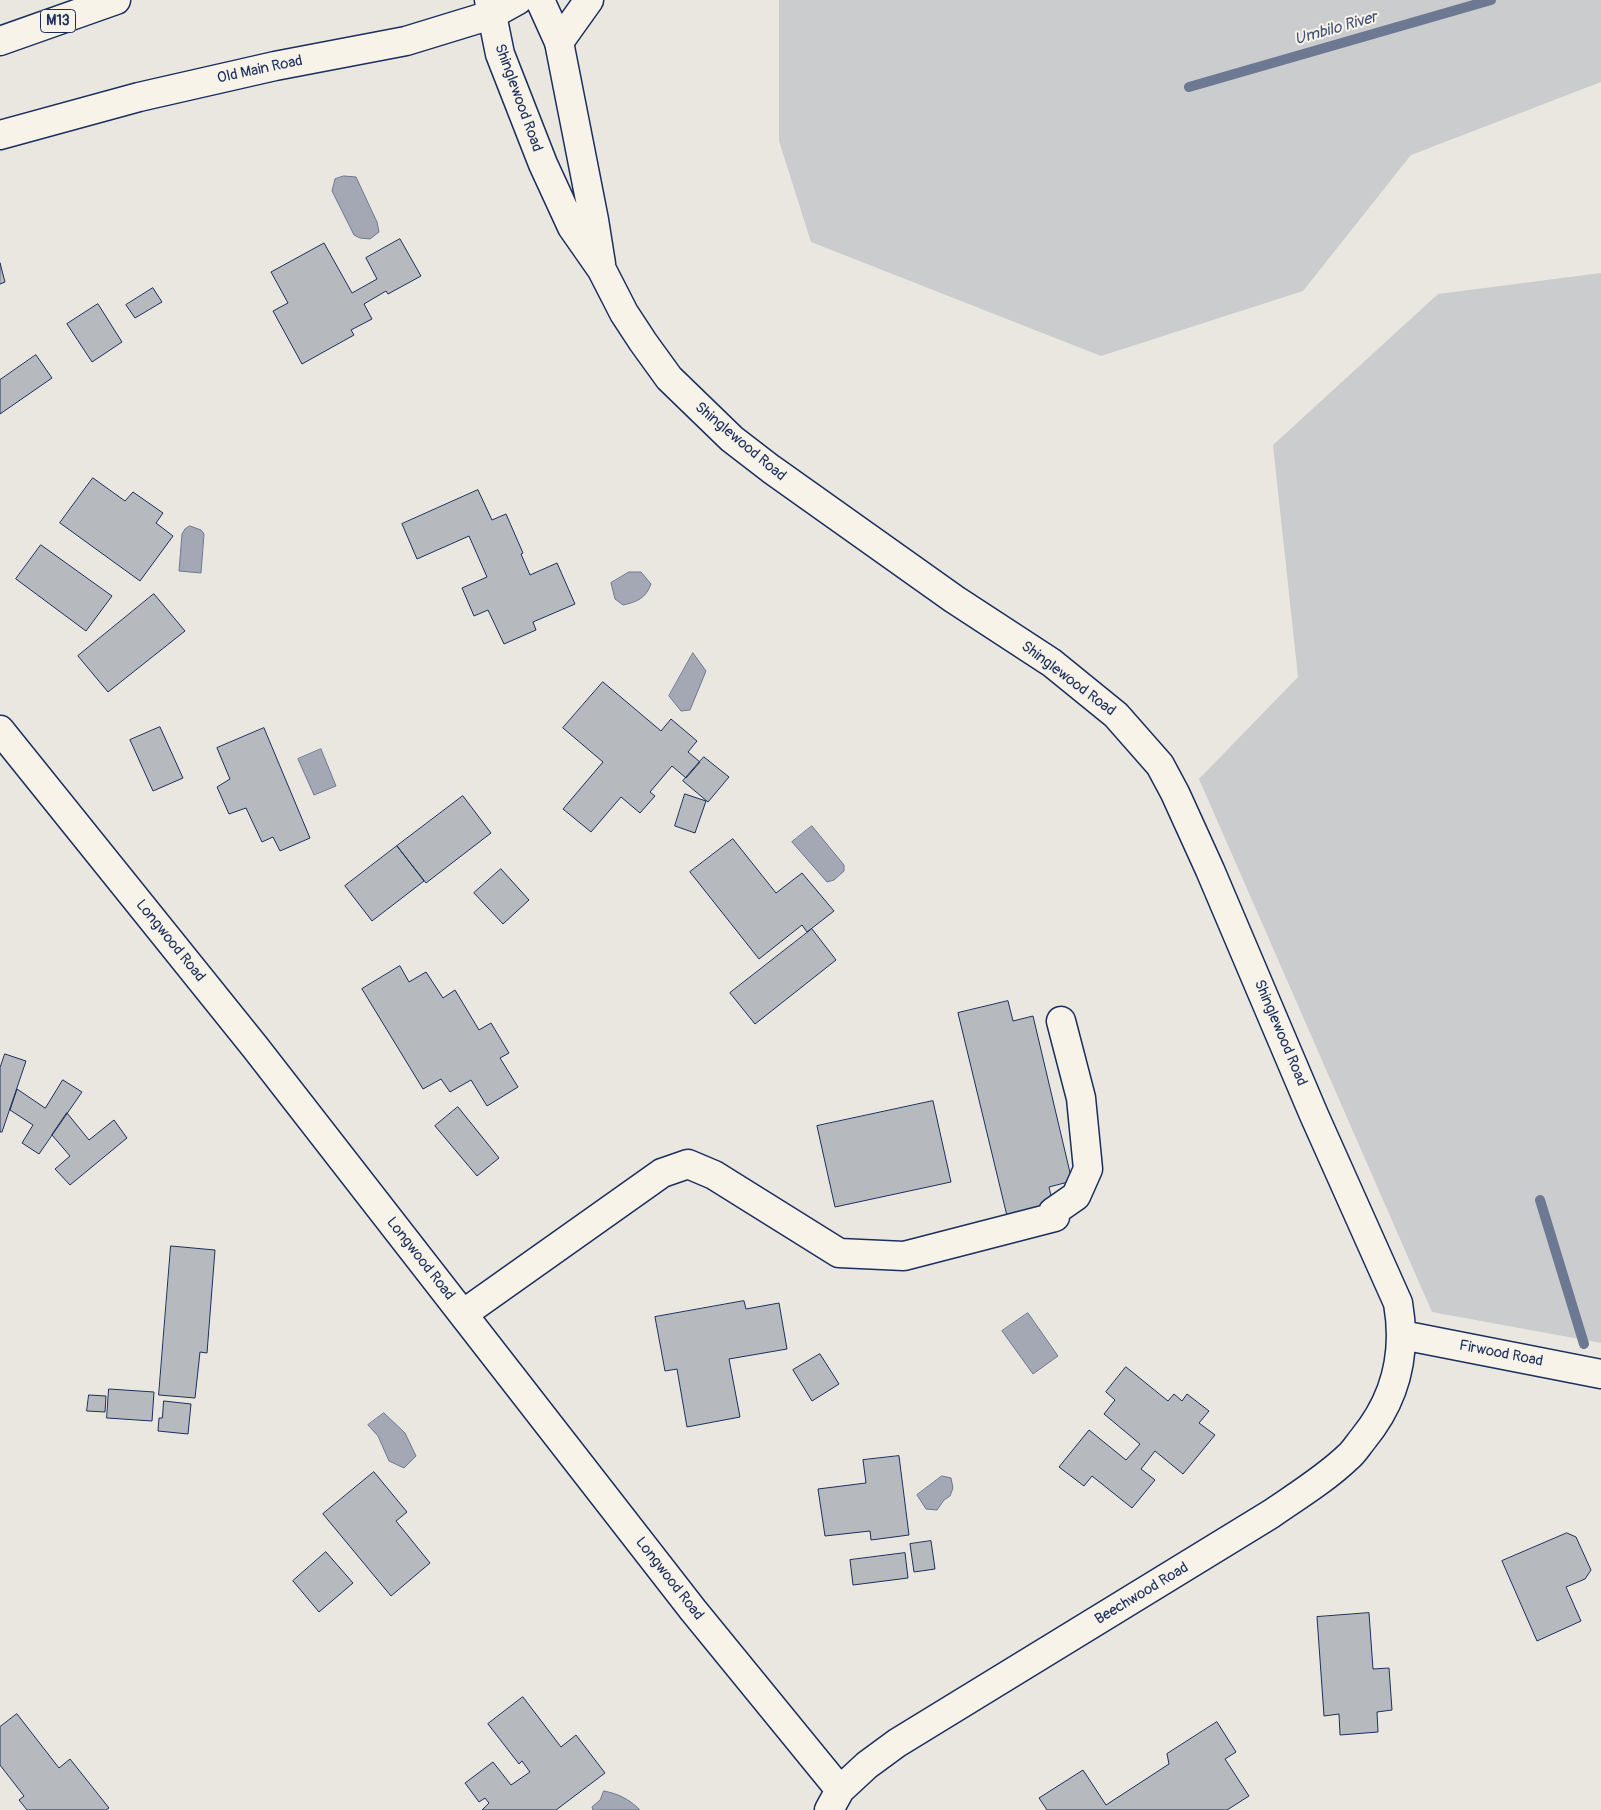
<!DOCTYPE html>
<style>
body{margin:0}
canvas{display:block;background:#eae7e0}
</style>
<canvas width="1601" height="1810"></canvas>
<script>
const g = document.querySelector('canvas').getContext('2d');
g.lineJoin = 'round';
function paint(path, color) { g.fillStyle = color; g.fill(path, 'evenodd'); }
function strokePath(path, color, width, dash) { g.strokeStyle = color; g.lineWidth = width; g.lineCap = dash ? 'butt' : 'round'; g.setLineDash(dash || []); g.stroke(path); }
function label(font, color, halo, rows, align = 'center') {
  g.font = font + ' Pangolin,sans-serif'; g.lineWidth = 4; g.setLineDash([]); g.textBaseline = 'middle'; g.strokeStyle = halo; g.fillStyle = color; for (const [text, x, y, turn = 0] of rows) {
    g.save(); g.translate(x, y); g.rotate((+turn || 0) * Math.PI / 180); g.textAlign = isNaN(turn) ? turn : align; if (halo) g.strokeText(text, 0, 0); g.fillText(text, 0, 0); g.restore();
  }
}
paint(new Path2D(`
 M779 0H1601V82L1411 155 1303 291 1101 356 811 242 779 141Z
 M1601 273V1343L1432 1312 1199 779 1298 677 1273 445 1438 294Z`), '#cbcccd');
const water = new Path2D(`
 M344 176 356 177 377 222 379 232 370 239 360 238 354 235 332 191 335 179Z
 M190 526 201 530 204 534 201 573 179 571 182 534 185 529Z
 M629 572H641L651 584C646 598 637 602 623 605L615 599 611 583Z
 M693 653 706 671 690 710 681 711 669 696Z
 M321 749 336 786 314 795 298 759Z
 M812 826 844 865V871L834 880 827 882 792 842Z
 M1028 1313 1058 1356 1033 1374 1002 1331Z
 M384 1413 405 1433 416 1456 404 1468 389 1461 378 1436 368 1425Z
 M942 1476 951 1478 953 1488 950 1496 944 1500 937 1510 926 1509 917 1495Z
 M604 1791C619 1794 629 1799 640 1810H593L592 1807 600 1800Z`);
paint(water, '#a3a8b4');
strokePath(water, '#6d7892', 1);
strokePath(new Path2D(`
 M1189 87 1491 0
 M1540 1200 1584 1344`), '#6d7892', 10);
const building = new Path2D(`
 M400 239 421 276 388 294 386 291 364 304 372 319 351 330 354 335 302 364 273 311 288 303 271 272 324 243 352 293 377 279 366 258Z
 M0 263 5 282 0 284Z
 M153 288 162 302 135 318 126 305Z
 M98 304 122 342 92 362 67 324Z
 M36 355 52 378 0 414V380Z
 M93 478 125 501 133 492 163 513 156 523 173 536 140 581 60 523Z
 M478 490 492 520 506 514 523 553 521 554 530 575 557 563 575 604 533 622 536 630 504 644 488 610 474 616 462 588 487 577 469 536 417 559 402 524Z
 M41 545 112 596 86 631 16 579Z
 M154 594 185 631 108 692 78 656Z
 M603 682 661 731 671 719 697 741 688 752 700 762 686 778 672 766 650 792 655 796 640 813 621 797 591 832 563 809 603 762 563 728Z
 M160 727 183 778 153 791 130 740Z
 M264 728 310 838 280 851 273 837 262 842 246 808 229 814 217 787 230 779 217 748Z
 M704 757 729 777 708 802 683 781Z
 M685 794 706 801 695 833 675 826Z
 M463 796 491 833 426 883 397 846Z
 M733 839 776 893 802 873 834 911 807 932 802 925 759 959 690 872Z
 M397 846 424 881 372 921 345 886Z
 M501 869 529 900 503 924 474 893Z
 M812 929 836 960 755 1024 730 993Z
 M400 966 409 982 426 972 443 998 455 990 479 1030 491 1023 509 1053 500 1058 518 1087 487 1106 471 1080 450 1092 441 1079 423 1089 362 989Z
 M1008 1001 1013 1021 1033 1016 1072 1181 1049 1187 1054 1209 1008 1220 958 1013Z
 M5 1054 26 1061 2 1132H0V1068Z
 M63 1080 82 1092 39 1154 22 1143 33 1125 10 1110 17 1089 45 1108Z
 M933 1101 951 1182 835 1207 817 1126Z
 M458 1107 499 1158 477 1176 435 1126Z
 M67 1113 89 1140 114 1120 127 1138 70 1185 55 1169 70 1156 52 1135Z
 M171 1246 215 1250 207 1353 200 1352 195 1398 159 1395Z
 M744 1301 746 1309 779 1303 787 1349 729 1359 740 1417 687 1427 677 1369 665 1371 655 1317Z
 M820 1354 839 1384 812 1401 793 1370Z
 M1126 1367 1168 1401 1174 1394 1182 1401 1187 1394 1209 1411 1199 1423 1215 1435 1183 1474 1155 1451 1141 1469 1155 1480 1132 1508 1092 1476 1084 1486 1059 1467 1089 1430 1126 1460 1140 1444 1104 1414 1115 1400 1106 1392Z
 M109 1389 154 1392 152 1421 107 1418Z
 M89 1395 106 1396 105 1412 87 1411Z
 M164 1401 191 1404 188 1434 158 1431 159 1418H162Z
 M899 1456 909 1535 871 1540 870 1531 825 1536 818 1489 866 1483 863 1460Z
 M374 1472 407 1512 396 1521 430 1563 391 1596 323 1514Z
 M1567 1533 1576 1537 1591 1570 1585 1579 1566 1587 1581 1621 1537 1641 1502 1561Z
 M931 1541 935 1569 914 1572 910 1544Z
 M326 1552 353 1583 319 1612 293 1581Z
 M905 1553 908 1578 853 1585 850 1560Z
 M1369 1613 1373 1669 1389 1668 1392 1710 1377 1712 1378 1732 1340 1735 1339 1714 1324 1716 1317 1617Z
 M523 1697 561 1747 576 1735 605 1773 556 1810H482L489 1803 485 1798 479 1802 465 1783 493 1762 511 1785 530 1772 522 1761 519 1764 488 1724Z
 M17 1714 59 1768 70 1759 109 1808 106 1810H27L19 1800 24 1796 0 1765V1727Z
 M1217 1722 1236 1752 1225 1759 1249 1796 1227 1810H1047L1039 1798 1083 1770 1106 1805 1169 1764 1167 1754Z`);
paint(building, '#b6babf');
strokePath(building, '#1b2f5e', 1);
const minor = new Path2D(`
 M489 0 500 54 543 164 572 227 602 270 624 313 643 342 669 378 732 439 771 469 954 599 1052 663 1116 715 1160 765 1175 793 1210 870 1314 1115 1398 1303C1407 1354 1396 1399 1363 1439 1358 1445 1354 1452 1348 1457 1325 1479 1297 1496 1271 1514L897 1743 867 1765 840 1790 829 1810
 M540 0 559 42 594 220 601 264
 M0 135 139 97 275 66 406 41 491 15 518 0
 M0 730 255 1047 693 1610 840 1790
 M463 1314 662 1173 688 1164 714 1175 839 1253 904 1256 1055 1217 1053 1212 1076 1196 1088 1169 1081 1098 1061 1021
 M1402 1335 1601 1374`);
const highway = new Path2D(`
 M0 41 116 0
 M559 42 589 0`);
strokePath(minor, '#1b2f5e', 31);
strokePath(highway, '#1b2f5e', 31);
strokePath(minor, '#f7f3e8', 28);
strokePath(highway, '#f7f3e8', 28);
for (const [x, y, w] of [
 [58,21,35]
]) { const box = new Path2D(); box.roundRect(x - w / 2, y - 11.5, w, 23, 4); g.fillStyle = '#f7f3e8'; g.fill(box); strokePath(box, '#1b2f5e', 1); }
label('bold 14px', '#1b2f5e', null, [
 ["M13",58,21]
]);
label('15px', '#1b2f5e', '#f7f3e8', [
 ["Old Main Road",260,70,-12],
 ["Shinglewood Road",518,98,70],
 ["Shinglewood Road",740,442,40],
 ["Shinglewood Road",1068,679,37],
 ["Longwood Road",170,941,51],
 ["Shinglewood Road",1280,1033,67],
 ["Longwood Road",420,1259,52],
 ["Firwood Road",1501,1354,11],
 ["Longwood Road",669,1579,52],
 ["Beechwood Road",1142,1594,-31]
]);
label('italic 16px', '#445378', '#f7f3e8', [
 ["Umbilo River",1336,29,-16]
]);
</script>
